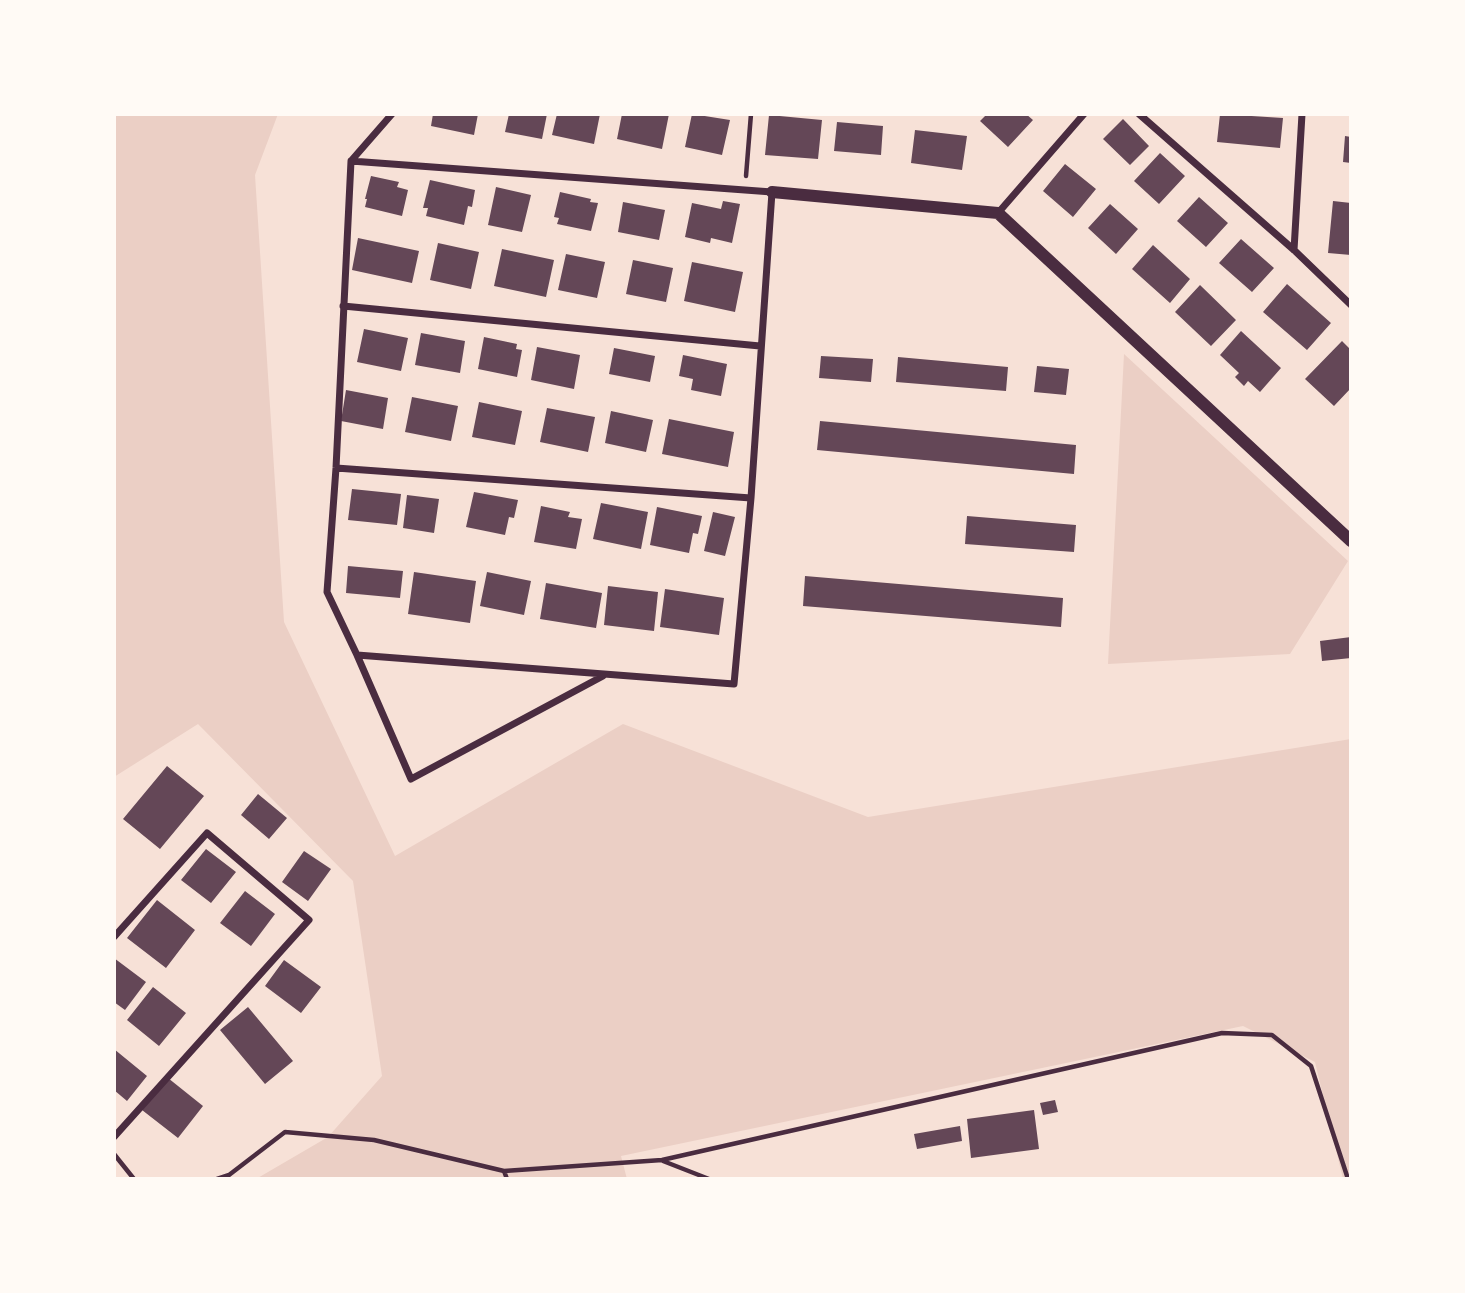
<!DOCTYPE html>
<style>
body{margin:0}
#map{position:relative;width:1465px;height:1293px;overflow:hidden;background:#f7e1d7;font-family:Quicksand,sans-serif}
canvas{display:block}
.frame{position:absolute;inset:0;border:116px solid #fffaf5;pointer-events:none}
</style>
<div id="map">
<canvas width="1465" height="1293"></canvas>
<div class="frame"></div>
</div>
<script>
const g = document.querySelector('canvas').getContext('2d');
g.lineJoin = 'round';
function paint(path, color) { g.fillStyle = color; g.fill(path, 'evenodd'); }
function strokePath(path, color, width, dash) { g.strokeStyle = color; g.lineWidth = width; g.lineCap = dash ? 'butt' : 'round'; g.setLineDash(dash || []); g.stroke(path); }
paint(new Path2D(`
 M114 114H278L255 175 284 622 395 856 623 724 868 817 1351 739V1179H1343L1315 1062 1243 1026 621 1156 627 1179H256L328 1137 382 1076 353 881 198 724 114 777Z
 M1124 354 1348 561 1290 654 1108 664Z`), '#ebcfc5');
paint(new Path2D(`
 M433 114H478L474 135 431 126Z
 M509 114H547L542 139 505 132Z
 M557 114H600L594 144 552 135Z
 M622 114H669L662 149 617 139Z
 M692 114 730 120 722 155 685 147Z
 M987 114H1026L1033 120 1008 147 980 121Z
 M1220 114 1283 118 1280 148 1217 142Z
 M769 115 822 120 818 159 765 155Z
 M1123 119 1149 146 1130 165 1103 139Z
 M837 122 883 126 881 155 834 151Z
 M915 130 967 136 962 170 911 163Z
 M1345 136 1351 137V163L1343 162Z
 M1160 153 1185 176 1159 204 1134 181Z
 M1065 164 1096 189 1073 217 1043 191Z
 M371 176 399 182 397 187 408 190 402 216 365 207 367 199H365Z
 M430 180 475 190 472 207 468 206 464 225 426 216 428 208H423Z
 M496 187 531 195 522 232 488 225Z
 M560 192 591 199 590 202 598 203 591 231 557 224 559 218 554 217Z
 M1199 197 1228 223 1206 247 1177 221Z
 M723 201 740 204 732 243 711 238 710 243 685 237 692 203 721 209Z
 M1333 201 1351 203V255L1328 253Z
 M623 202 665 210 659 240 618 232Z
 M1110 204 1138 229 1116 254 1088 228Z
 M358 238 419 251 412 283 352 270Z
 M1241 239 1274 268 1252 292 1219 263Z
 M438 243 479 252 471 289 430 280Z
 M1153 245 1190 279 1170 303 1132 269Z
 M502 249 554 260 546 297 494 286Z
 M566 254 605 262 597 298 558 290Z
 M633 260 673 268 666 302 626 294Z
 M692 262 743 272 735 312 684 301Z
 M1287 284 1331 323 1307 350 1263 312Z
 M1200 285 1236 320 1211 346 1175 312Z
 M364 329 408 338 401 371 357 362Z
 M1241 331 1281 368 1260 392 1248 381 1244 386 1235 377 1239 373 1220 355Z
 M421 333 465 341 460 373 415 365Z
 M484 337 517 344 516 349 522 350 517 377 478 369Z
 M1342 341 1351 350V388L1334 406 1305 379Z
 M537 347 580 355 574 389 531 380Z
 M614 348 655 356 650 382 609 374Z
 M683 355 727 364 721 396 691 390 693 379 679 376Z
 M821 356 873 359 871 382 819 378Z
 M898 357 1008 367 1006 391 896 382Z
 M1037 366 1069 369 1066 395 1034 392Z
 M346 390 388 398 383 429 341 421Z
 M412 397 458 406 451 441 405 432Z
 M479 402 522 411 515 445 472 437Z
 M547 408 595 417 588 452 540 442Z
 M611 411 653 420 646 452 605 443Z
 M669 419 734 432 728 467 662 454Z
 M820 421 1076 445 1074 474 817 450Z
 M352 489 401 494 397 525 348 520Z
 M474 492 518 500 514 518 509 517 505 535 466 527Z
 M407 495 439 499 434 533 403 528Z
 M601 503 648 512 641 549 593 539Z
 M541 506 570 512 568 517 582 519 576 549 534 542Z
 M657 507 702 516 698 534 693 533 689 553 650 545Z
 M713 512 735 517 725 556 704 551Z
 M967 516 1076 525 1074 552 965 544Z
 M348 566 403 571 400 598 346 593Z
 M414 572 476 581 470 623 408 614Z
 M487 572 531 581 524 615 480 606Z
 M805 576 1063 598 1061 627 803 606Z
 M546 583 602 593 596 628 540 619Z
 M608 586 658 592 654 631 604 625Z
 M665 589 724 598 719 635 660 627Z
 M1351 637V658L1322 661 1320 641Z
 M167 766 204 796 160 849 123 819Z
 M258 794 287 818 269 839 241 815Z
 M206 849 236 872 211 903 181 880Z
 M304 851 331 869 308 901 282 882Z
 M245 891 275 914 251 946 220 923Z
 M157 900 195 930 166 968 127 938Z
 M114 958 146 982 125 1010 114 1002Z
 M284 960 321 987 301 1013 265 986Z
 M153 987 186 1013 159 1046 127 1020Z
 M248 1007 293 1061 265 1084 220 1030Z
 M114 1049 147 1076 127 1101 114 1090Z
 M168 1078 203 1106 178 1138 142 1110Z
 M1055 1100 1058 1112 1043 1115 1040 1103Z
 M1034 1110 1039 1149 971 1158 967 1119Z
 M960 1126 962 1141 917 1149 914 1134Z`), '#644757');
strokePath(new Path2D(`
 M746 176 751 114
 M114 1154 134 1179
 M663 1161 709 1179
 M504 1171 507 1179
 M217 1179 229 1175 285 1132 374 1140 504 1171 662 1160 1222 1033 1272 1035 1311 1066 1348 1179`), '#4a2c40', 4.5);
strokePath(new Path2D(`
 M1139 114 1294 250 1351 305
 M351 161 772 192 751 498 734 684 357 655 327 592 336 468 351 161 392 114
 M998 213 1084 114
 M1294 250 1302 114
 M343 306 760 346
 M336 468 751 498
 M357 655 411 779 603 676
 M114 937 207 833 309 920 114 1137`), '#4a2c40', 7);
strokePath(new Path2D(`
 M772 192 998 213 1351 541`), '#4a2c40', 12);
</script>
